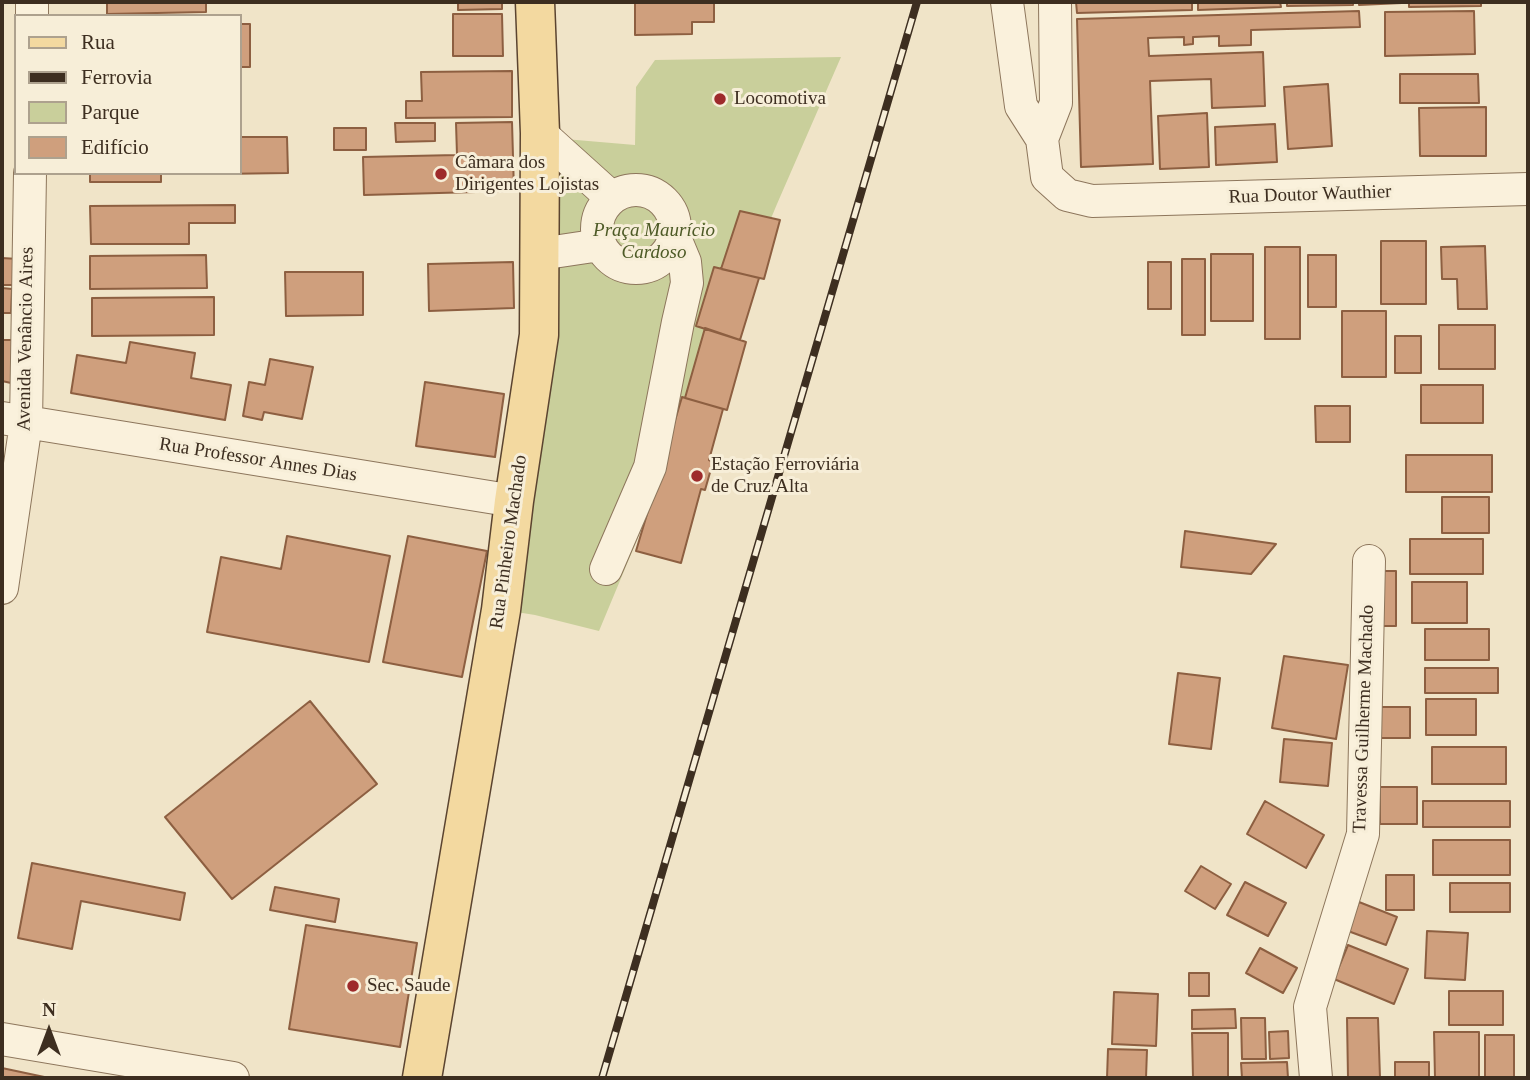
<!DOCTYPE html>
<meta charset="utf-8">
<style>
body{margin:0}
#map{position:relative;width:1530px;height:1080px;overflow:hidden;background:#f0e4c8;font-family:Georgia,serif}
canvas{display:block}
.frame{position:absolute;inset:0;border:4px solid #3d2e20;pointer-events:none}
.legend{position:absolute;left:14px;top:14px;width:228px;height:161px;box-sizing:border-box;background:#f7eed8;border:2px solid #ada18e;margin:0;padding:9px 12px;list-style:none;font-size:21px;color:#3d2e20}
.legend li{display:flex;align-items:center;gap:14px;height:35px}
.legend b{width:35px;border:2px solid #ada18e}
.north{position:absolute;left:14px;top:996px;width:70px;height:70px;-webkit-text-stroke:5px #f7eed8;paint-order:stroke;rotate:0deg;font-size:19px;font-weight:700;line-height:28px;text-align:center;color:#3d2e20}
.north::after{content:'';display:block;margin:auto;width:24px;height:32px;background:#3d2e20;clip-path:polygon(50% 0,100% 100%,50% 72%,0 100%)}
</style>
<div id="map">
<canvas width="1530" height="1080"></canvas>
<div class="frame"></div>
<ul class="legend">
<li><b style="height:9px;background:#f3d9a0"></b>Rua</li>
<li><b style="height:9px;background:#3d2e20"></b>Ferrovia</li>
<li><b style="height:19px;background:#c9cf9b"></b>Parque</li>
<li><b style="height:19px;background:#cf9f7d"></b>Edifício</li>
</ul>
<div class="north">N</div>
</div>
<script>
const g = document.querySelector('canvas').getContext('2d');
g.lineJoin = 'round';
function paint(path, color) { g.fillStyle = color; g.fill(path, 'evenodd'); }
function strokePath(path, color, width, dash) { g.strokeStyle = color; g.lineWidth = width; g.lineCap = dash ? 'butt' : 'round'; g.setLineDash(dash || []); g.stroke(path); }
function label(font, color, halo, rows, align = 'center') {
  g.font = font + ' Georgia,serif'; g.lineWidth = 6; g.setLineDash([]); g.textBaseline = 'middle'; g.strokeStyle = halo; g.fillStyle = color; for (const [text, x, y, turn = 0] of rows) {
    g.save(); g.translate(x, y); g.rotate((+turn || 0) * Math.PI / 180); g.textAlign = isNaN(turn) ? turn : align; if (halo) g.strokeText(text, 0, 0); g.fillText(text, 0, 0); g.restore();
  }
}
paint(new Path2D(`
 M841 57 777 204 599 631 535 615 510 611 559 332 553 138 635 145 636 87 655 60Z`), '#c9cf9b');
const building = new Path2D(`
 M107 2H206V12L107 14Z
 M458 2H502V9L458 10Z
 M635 2H714V22H692V34L635 35Z
 M1076 2H1192V10L1077 13Z
 M1198 2H1280L1281 7 1198 10Z
 M1287 2H1353V5L1287 6Z
 M1359 2H1402V3L1359 5Z
 M1409 2H1481V6L1409 7Z
 M1359 11 1360 27 1251 30V45L1219 46V36L1193 37V44L1184 45V37L1148 38 1149 56 1263 52 1265 106 1212 108 1211 79 1150 81 1153 164 1081 167 1077 19Z
 M1474 11 1475 54 1385 56V12Z
 M453 14H502L503 56H453Z
 M240 24H250V67H240Z
 M512 71V117L406 118V101H422L421 72Z
 M1400 74H1478L1479 103H1400Z
 M1328 84 1332 146 1288 149 1284 87Z
 M1486 107V156H1420L1419 108Z
 M1207 113 1209 167 1160 169 1158 116Z
 M512 122 514 191 364 195 363 157 457 155 456 123Z
 M395 123H435V141L396 142Z
 M1275 124 1277 162 1216 165 1215 127Z
 M334 128H366V150H334Z
 M240 137H287L288 173 218 174 240 173Z
 M90 173H161V182H90Z
 M235 205V223H189V244H91L90 206Z
 M740 211 780 220 764 279 721 269Z
 M1381 241H1426V304H1381Z
 M1485 246 1487 309H1458L1457 279H1442L1441 247Z
 M1265 247H1300V339H1265Z
 M1211 254H1253V321H1211Z
 M206 255 207 288 90 289V256Z
 M1308 255H1336V307H1308Z
 M2 258 18 259V285H2Z
 M1182 259H1205V335H1182Z
 M513 262 514 308 429 311 428 264Z
 M1148 262H1171V309H1148Z
 M714 267 759 278 740 340 696 326Z
 M285 272H363V315L286 316Z
 M2 288 12 289 11 313H2Z
 M214 297V335L92 336V298Z
 M1342 311H1386V377H1342Z
 M1439 325H1495V369H1439Z
 M705 328 746 342 727 410 685 398Z
 M1395 336H1421V373H1395Z
 M2 340H13L11 383 2 381Z
 M130 342 195 353 191 378 231 385 225 420 71 393 77 355 126 363Z
 M270 359 313 367 302 419 264 412 262 420 243 416 249 382 265 385Z
 M425 382 504 394 495 457 416 446Z
 M1421 385H1483V423H1421Z
 M682 397 723 409 709 460 713 462 705 490 701 489 681 563 636 551Z
 M1315 406H1350V442H1316Z
 M1406 455H1492V492H1406Z
 M1442 497H1489V533H1442Z
 M1185 531 1276 544 1251 574 1181 567Z
 M287 536 390 556 369 662 207 632 221 557 281 569Z
 M408 536 487 551 462 677 383 662Z
 M1410 539H1483V574H1410Z
 M1374 571H1396V626H1374Z
 M1412 582H1467V623H1412Z
 M1425 629H1489V660H1425Z
 M1284 656 1348 665 1336 739 1272 728Z
 M1425 668H1498V693H1425Z
 M1178 673 1220 678 1211 749 1169 744Z
 M1426 699H1476V735H1426Z
 M310 701 377 784 232 899 165 817Z
 M1375 707H1410V738H1375Z
 M1284 739 1332 743 1328 786 1280 782Z
 M1432 747H1506V784H1432Z
 M1380 787H1417V824H1380Z
 M1265 801 1324 835 1306 868 1247 834Z
 M1423 801H1510V827H1423Z
 M1433 840H1510V875H1433Z
 M32 863 185 893 180 920 81 901 72 949 18 938Z
 M1201 866 1231 884 1215 909 1185 891Z
 M1386 875H1414V910H1386Z
 M1245 882 1286 903 1268 936 1227 915Z
 M1450 883H1510V912H1450Z
 M275 887 339 899 335 922 270 910Z
 M1359 902 1397 917 1386 945 1348 931Z
 M306 925 417 943 400 1047 289 1029Z
 M1427 931 1468 933 1465 980 1425 978Z
 M1348 945 1408 969 1394 1004 1334 979Z
 M1260 948 1297 968 1283 993 1246 973Z
 M1189 973H1209V996H1189Z
 M1449 991H1503V1025H1449Z
 M1114 992 1158 994 1156 1046 1112 1044Z
 M1235 1009 1236 1028 1192 1029V1010Z
 M1241 1018H1265L1266 1059H1242Z
 M1347 1018H1378L1380 1078H1348Z
 M1288 1031 1289 1058 1270 1059 1269 1032Z
 M1434 1032H1479V1078H1435Z
 M1192 1033H1228V1078H1193Z
 M1485 1035H1514V1078H1485Z
 M1108 1049 1147 1050 1146 1078H1107Z
 M1287 1062 1288 1078H1242L1241 1063Z
 M1395 1062H1429V1078H1395Z
 M2 1068 49 1078H2Z`);
paint(building, '#cf9f7d');
strokePath(building, '#8d5f41', 2);
const minor = new Path2D(`
 M1007 2 1021 106 1042 139 1047 177 1067 195 1092 201 1528 189
 M32 16V2
 M540 133 612 198
 M1042 139 1056 103 1055 2
 M597 229a39 39 0 1 1 78 0a39 39 0 1 1-78 0Z
 M540 254 600 245
 M2 418 514 501
 M606 569 650 467 678 322 687 283 685 262 675 238
 M2 588 26 423 30 173
 M2 1039 233 1078
 M1316 1078 1310 1007 1363 834 1369 561`);
const major = new Path2D(`
 M422 1078 501 610 514 501 539 335 540 133 535 2`);
strokePath(minor, '#8d765c', 34);
strokePath(major, '#5b4430', 41);
strokePath(minor, '#faf1dc', 32);
strokePath(major, '#f3d9a0', 38);
const rail = new Path2D(`
 M602 1078 917 2`);
strokePath(rail, '#3d2e20', 8);
strokePath(rail, '#f7eed8', 5, [16]);
for (const [x, y, r, color] of [
 [720,99,7,"#9e2a2b"],
 [441,174,7,"#9e2a2b"],
 [697,476,7,"#9e2a2b"],
 [353,986,7,"#9e2a2b"]
]) { const dot = new Path2D(); dot.arc(x, y, r, 0, 2 * Math.PI); g.fillStyle = color; g.fill(dot); strokePath(dot, '#f7eed8', 2.5); }
label('19px', '#3d2e20', '#f7eed8', [
 ["Locomotiva",734,99],
 ["Câmara dos",455,163],
 ["Dirigentes Lojistas",455,185],
 ["Estação Ferroviária",711,465],
 ["de Cruz Alta",711,487],
 ["Sec. Saude",367,986]
], 'left');
label('19px', '#3d2e20', '#f7eed8', [
 ["Rua Doutor Wauthier",1310,195,-2],
 ["Avenida Venâncio Aires",26,339,-89],
 ["Rua Professor Annes Dias",258,460,9],
 ["Rua Pinheiro Machado",509,542,-82],
 ["Travessa Guilherme Machado",1364,719,-88]
]);
label('italic 19px', '#4d5a26', '#f7eed8', [
 ["Praça Maurício",654,231],
 ["Cardoso",654,253]
]);
</script>
